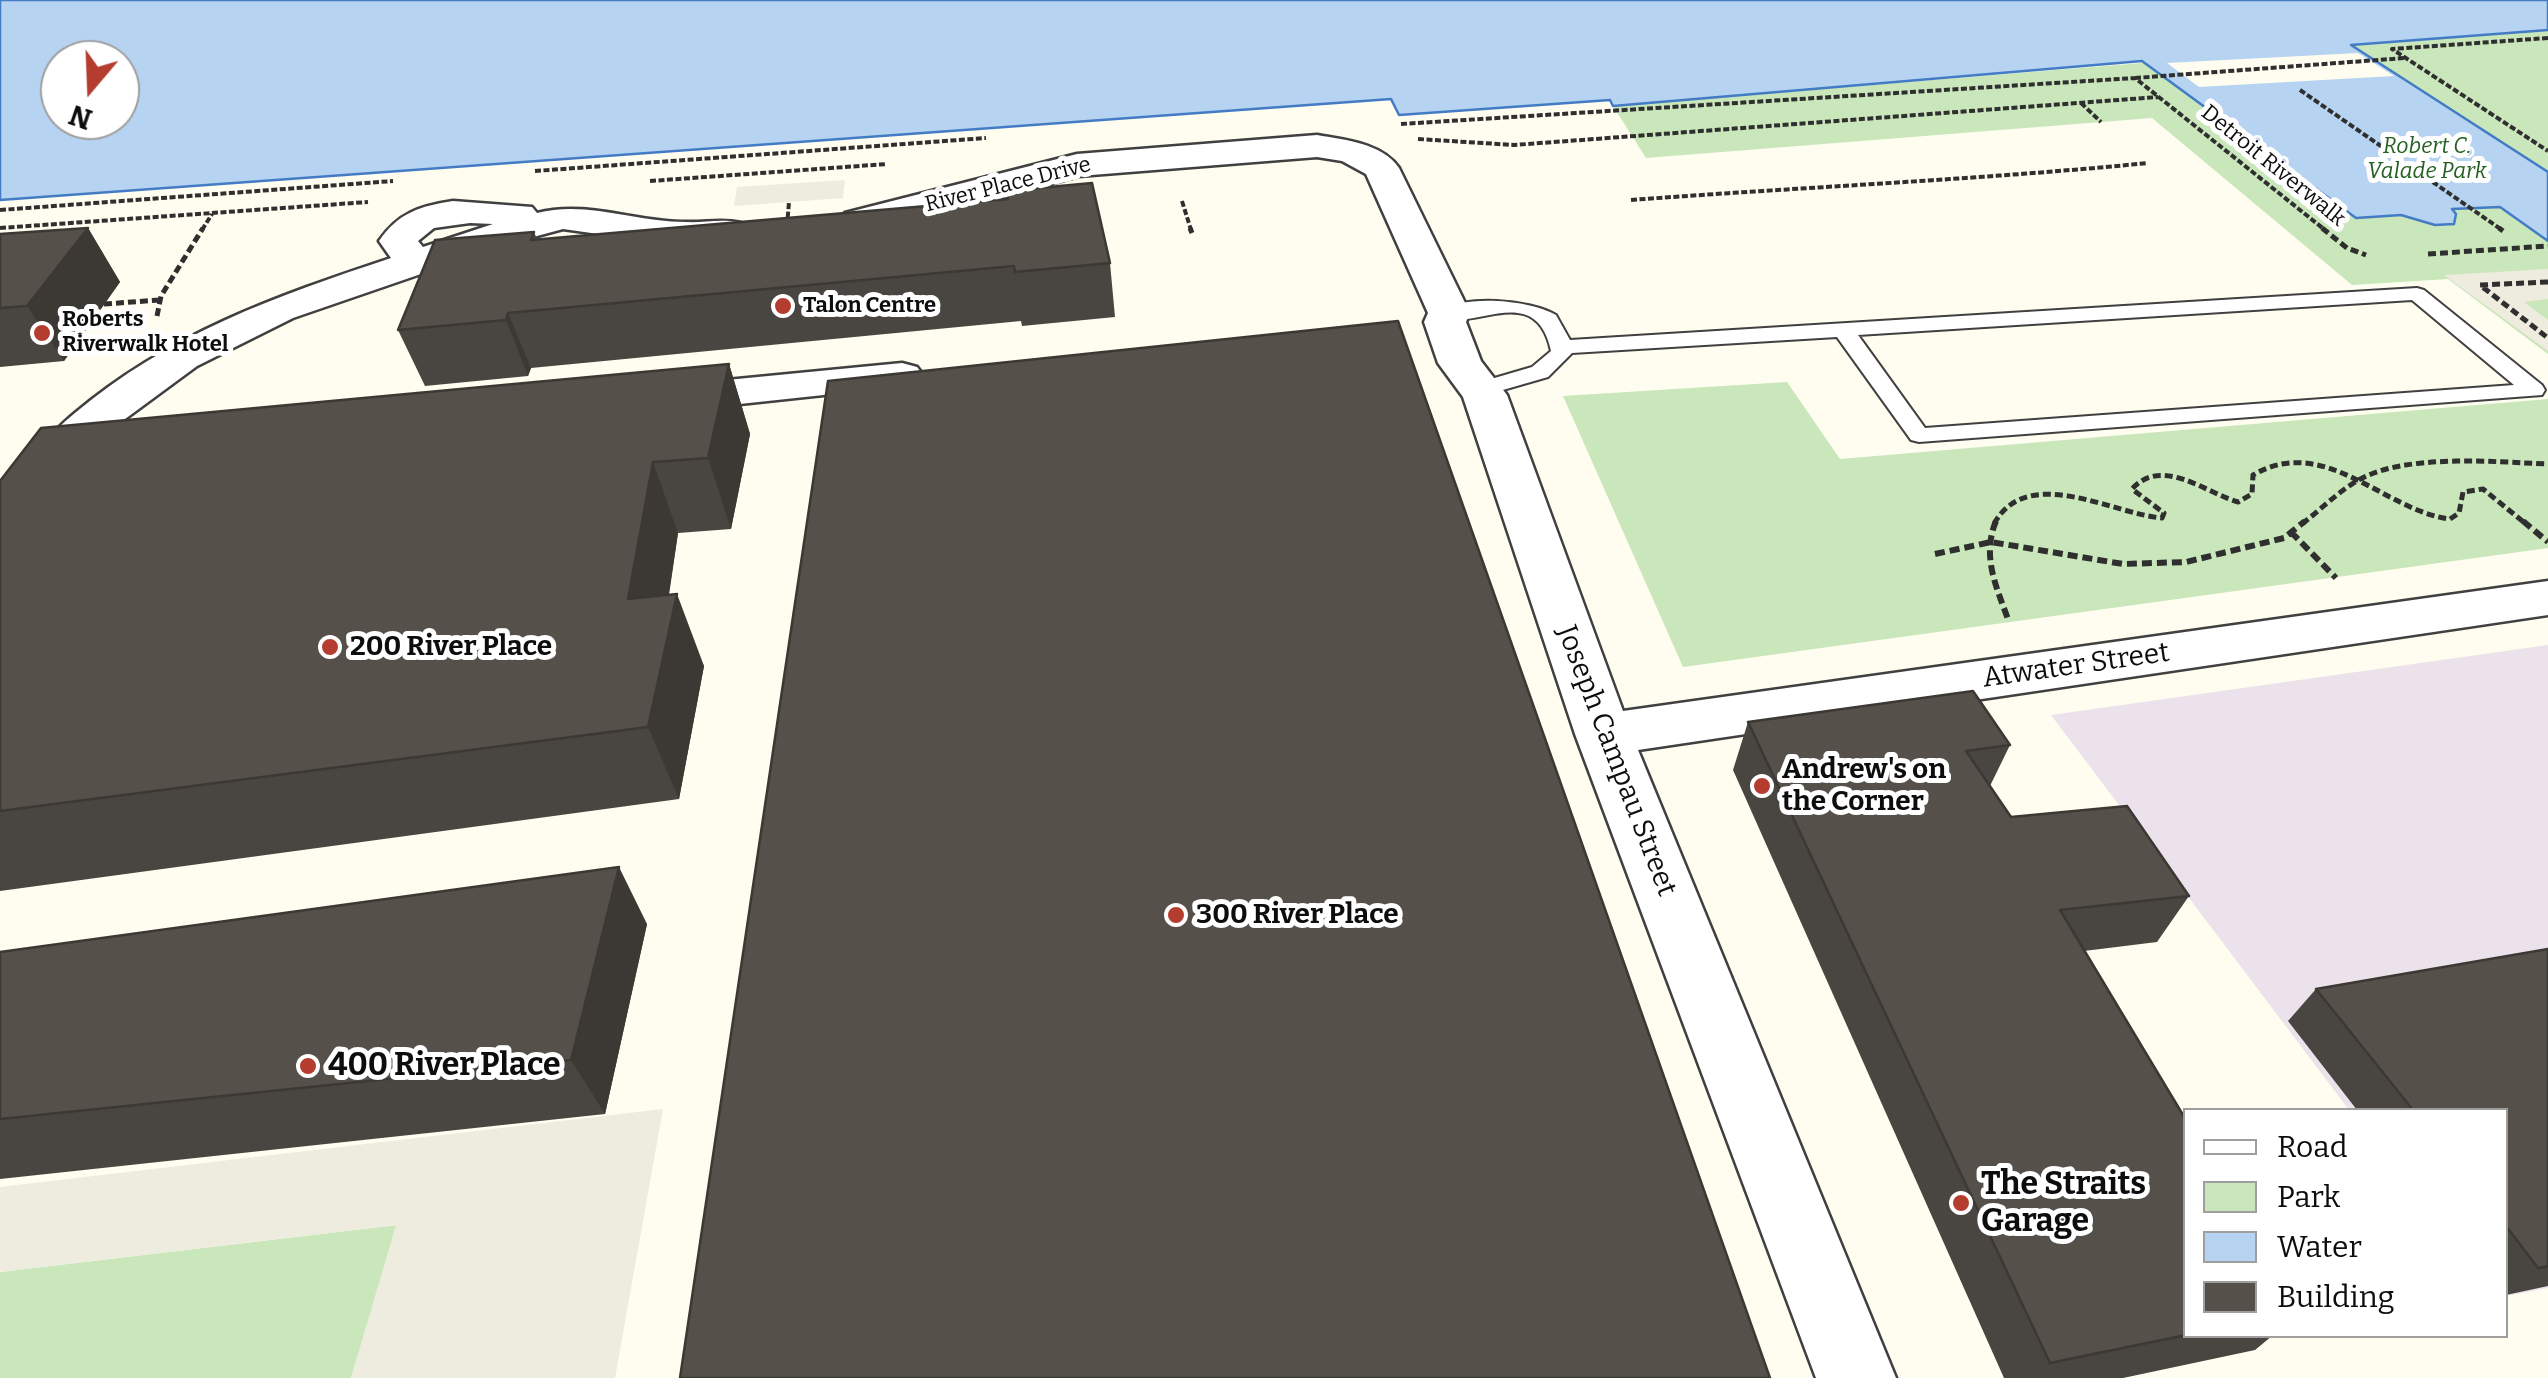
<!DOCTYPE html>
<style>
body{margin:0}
#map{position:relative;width:2548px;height:1378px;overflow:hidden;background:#fefdef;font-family:Bitter,serif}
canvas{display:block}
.legend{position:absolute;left:2183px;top:1108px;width:325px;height:230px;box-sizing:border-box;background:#fff;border:2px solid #9e9e9e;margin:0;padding:12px 18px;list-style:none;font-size:30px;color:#0d0d0d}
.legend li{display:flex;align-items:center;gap:20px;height:50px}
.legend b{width:50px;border:2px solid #9e9e9e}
.north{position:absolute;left:40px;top:40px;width:100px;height:100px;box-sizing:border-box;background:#fff;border:2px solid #9e9e9e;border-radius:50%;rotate:199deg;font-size:28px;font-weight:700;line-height:40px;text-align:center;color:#0d0d0d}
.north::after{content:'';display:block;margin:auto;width:35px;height:45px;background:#b43d2f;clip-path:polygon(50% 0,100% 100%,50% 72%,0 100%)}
</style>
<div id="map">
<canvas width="2548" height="1378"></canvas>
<ul class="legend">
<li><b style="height:12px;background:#fff"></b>Road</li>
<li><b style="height:28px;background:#cae6bb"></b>Park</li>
<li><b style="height:28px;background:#b7d3f2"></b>Water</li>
<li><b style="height:28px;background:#55504a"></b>Building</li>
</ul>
<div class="north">N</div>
</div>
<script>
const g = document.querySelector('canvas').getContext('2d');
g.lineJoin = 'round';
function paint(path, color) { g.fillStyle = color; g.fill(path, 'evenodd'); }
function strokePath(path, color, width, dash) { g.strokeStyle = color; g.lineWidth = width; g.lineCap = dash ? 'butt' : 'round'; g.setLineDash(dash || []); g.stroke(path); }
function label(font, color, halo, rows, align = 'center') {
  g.font = font + ' Bitter,serif'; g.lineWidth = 10; g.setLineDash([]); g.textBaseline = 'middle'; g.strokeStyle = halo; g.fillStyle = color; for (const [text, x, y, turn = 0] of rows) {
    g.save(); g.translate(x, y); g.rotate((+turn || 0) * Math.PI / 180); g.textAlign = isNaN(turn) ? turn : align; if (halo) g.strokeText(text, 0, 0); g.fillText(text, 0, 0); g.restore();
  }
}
paint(new Path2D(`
 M2548 645V1288L2506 1296V1110H2349L2051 715Z`), '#ebe2eb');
paint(new Path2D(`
 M2548 30V354L2448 279 2352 285 2152 118 1646 158 1613 106Z
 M1787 382 1840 459 2548 399V548L1683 667 1563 396Z
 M397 1225 351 1378H0V1272Z`), '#cae6bb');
paint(new Path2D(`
 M845 180 843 198 734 206 737 187Z
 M2548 269V299L2524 302 2548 320V351L2444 275Z
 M663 1109 615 1378H351L396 1225 0 1272V1187Z`), '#edecde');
const water = new Path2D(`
 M0 0H2548V30L2351 45 2548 172V241L2500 207 2452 209 2456 214 2454 224 2435 225 2401 215 2356 218 2142 61 1613 106 1610 100 1399 115 1391 99 0 200ZM60 60H120V120H60Z`);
paint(water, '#b7d3f2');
strokePath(water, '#437cc4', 2.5);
paint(new Path2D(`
 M2358 53 2394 76 2199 87 2167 63Z`), '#fefdef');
const service = new Path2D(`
 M2417 288 2424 290 2542 385 2545 390 2542 395 1919 442 1911 440 1837 337 1572 353 1548 377 1482 396 1474 394 1471 389 1474 384 1532 367 1551 351C1535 276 1467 338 1439 313 1461 293 1531 300 1556 315L1570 340ZM2412 300 2514 385 1925 428 1858 335Z`);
const minor = new Path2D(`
 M1317 135C1345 140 1382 143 1399 168L1470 313 1466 322 1481 361 1507 395 1623 711 2548 581V615L1638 750 1896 1378H1816L1575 734 1463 397 1438 363 1424 322 1428 313 1366 174 1342 161 1317 157 1079 176 894 226 858 232 845 229 839 221 845 213 1077 154Z
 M453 201 532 207 537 213C586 200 635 222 686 222 705 223 722 218 741 223L746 231 741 239 684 246 563 229 511 243 293 318 197 366 106 433 17 530 0 534V490C24 465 48 435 75 413 169 334 276 296 391 258L379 241C398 213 420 206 453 201ZM470 223 493 224 423 247 418 241 434 228Z
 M902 363 917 367 924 376 917 385 665 412 649 408 643 399 649 390 665 386Z`);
strokePath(service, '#404040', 4);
strokePath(minor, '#404040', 5);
strokePath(new Path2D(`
 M2548 38 2392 49 2548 151
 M2135 78 2405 58
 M2300 90 2502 230
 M2081 103 2101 122
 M1401 124 2135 78 2325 230
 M1418 139 1514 145 2158 97
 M535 171 986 138
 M650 181 887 164
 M1631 200C1803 187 1976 180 2148 163
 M1182 201 1191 230
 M0 210 393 181
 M787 226 789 202
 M0 228 368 202
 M202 230 212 214`), '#2f2f2f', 4, [6, 2.5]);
strokePath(new Path2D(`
 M1190 228 1192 233
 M2322 228 2347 248 2366 255
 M2499 228 2503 231
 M2428 254 2548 246
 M2548 282 2480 285 2548 338
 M104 304 160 300
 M157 316 161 296 203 228
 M1994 524C2027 463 2113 514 2162 518L2164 513 2132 489C2162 456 2204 492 2238 502L2252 494 2253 475C2325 433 2384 511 2450 519L2459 513 2463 492 2483 489 2526 524
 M2302 524C2320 510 2338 492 2357 481 2403 453 2496 462 2548 464`), '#2f2f2f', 5, [8, 4]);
strokePath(new Path2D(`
 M1996 521C1981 557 1997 588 2009 622
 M2523 521 2548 542
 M2291 532 2336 578
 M1935 554 1991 542 2123 564 2186 562 2284 538 2305 521`), '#2f2f2f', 6, [10, 5]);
paint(service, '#fff');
paint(minor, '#fff');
paint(new Path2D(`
 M88 228 120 282 64 361 0 367V234Z
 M534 232 537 239 1110 263 1115 317 1022 326 1021 321 531 368 528 376 425 386 398 330Z
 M729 364 750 434 731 529 678 533 669 595 704 666 679 799 0 891V481Z
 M1748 722 2010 745 1990 786 2011 817 2189 896 2157 942 2084 951 2186 1336H2272L2255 1350 2123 1378H2004L1733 770Z
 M647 924 605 1114 0 1179V952Z
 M2548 949V1286L2506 1295V1110H2357L2288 1021 2316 989Z`), '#494540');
paint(new Path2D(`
 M88 228 120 282 64 361 27 306Z
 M508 313 531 368 528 376 506 320Z
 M729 364 750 434 731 529 708 458Z
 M653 462 678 533 657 671 628 599Z
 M677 594 704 666 679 799 648 727Z
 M619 867 647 924 605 1114 571 1060Z`), '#3c3834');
const building = new Path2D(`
 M1092 183 1110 263 1015 272 1014 266 508 313 506 320 398 330 435 240 534 232 531 240 1008 199 1006 191Z
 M88 228 27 306 0 308V234Z
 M1398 321 1770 1378H680L828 381Z
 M729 364 708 458 653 462 628 599 677 594 648 727 0 811V481L41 428Z
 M1973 691 2010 745 1966 751 2011 817 2127 806 2189 896 2060 910 2186 1120V1335L2050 1363 1748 722Z
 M619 867 571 1060 0 1119V952Z
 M2548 949V1266L2538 1268 2506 1226V1110H2413L2316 989Z`);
paint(building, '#55504a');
strokePath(building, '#3c3834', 2.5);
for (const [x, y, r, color] of [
 [783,306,10,"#b43d2f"],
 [42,333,10,"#b43d2f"],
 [330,647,10,"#b43d2f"],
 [1762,786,10,"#b43d2f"],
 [1176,915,10,"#b43d2f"],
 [308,1066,10,"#b43d2f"],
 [1961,1203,10,"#b43d2f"]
]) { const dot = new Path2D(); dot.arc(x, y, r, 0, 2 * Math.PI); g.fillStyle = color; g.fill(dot); strokePath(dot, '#fff', 4); }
label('italic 22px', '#256122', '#fff', [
 ["Robert C.",2427,147],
 ["Valade Park",2427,172]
]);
label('22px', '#0d0d0d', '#fff', [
 ["Detroit Riverwalk",2273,166,39],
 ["River Place Drive",1008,185,-14]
]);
label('bold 22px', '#0d0d0d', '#fff', [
 ["Talon Centre",803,306],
 ["Roberts",62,320],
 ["Riverwalk Hotel",62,345]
], 'left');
label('bold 28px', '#0d0d0d', '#fff', [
 ["200 River Place",350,647],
 ["Andrew's on",1782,770],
 ["the Corner",1782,802],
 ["300 River Place",1196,915]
], 'left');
label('28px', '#0d0d0d', '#fff', [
 ["Atwater Street",2076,666,-8],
 ["Joseph Campau Street",1616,761,69]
]);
label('bold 32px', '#0d0d0d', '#fff', [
 ["400 River Place",328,1066],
 ["The Straits",1981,1185],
 ["Garage",1981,1222]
], 'left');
</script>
